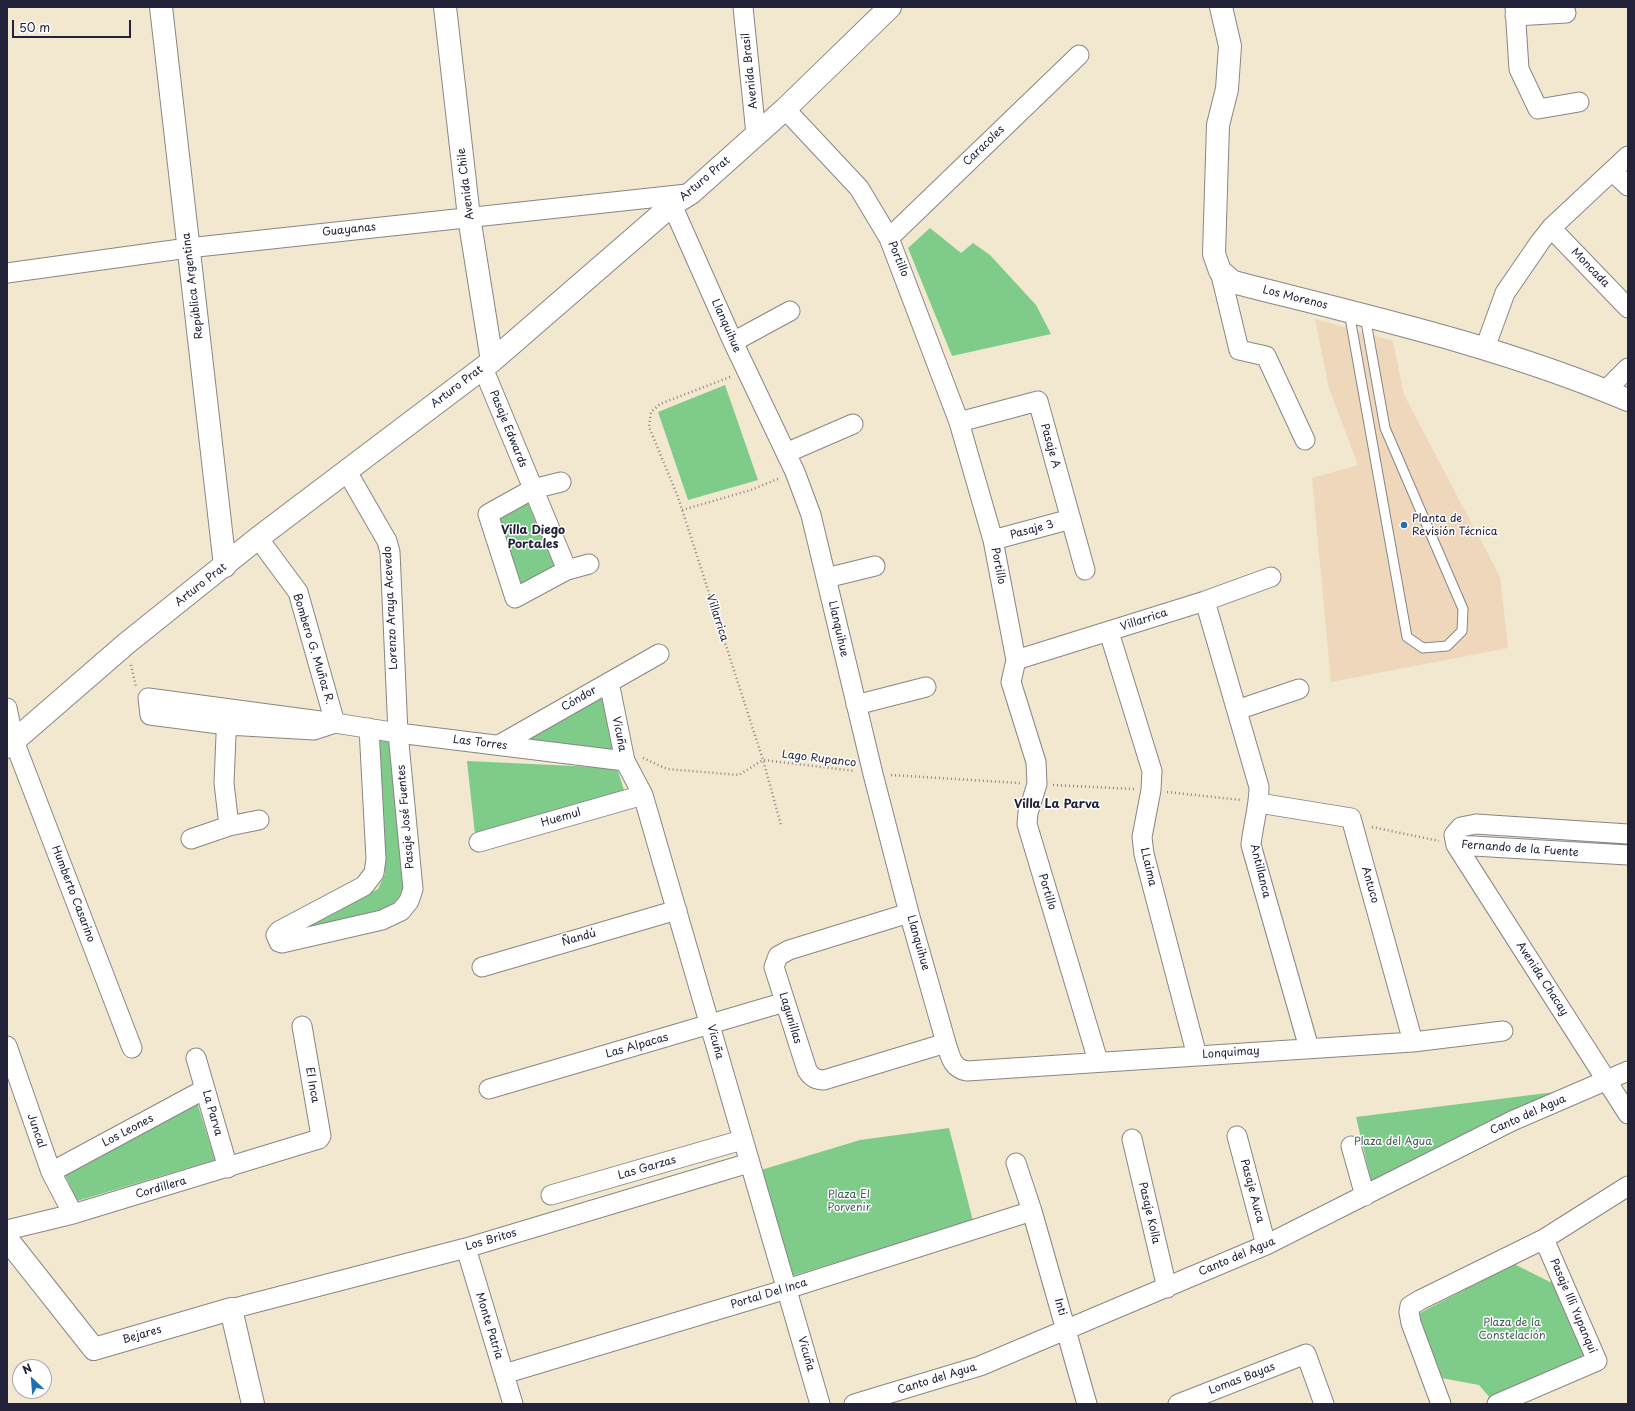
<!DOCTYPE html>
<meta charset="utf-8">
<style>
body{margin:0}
#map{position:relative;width:1635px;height:1411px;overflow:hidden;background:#f1e8cf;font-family:"Playpen Sans",sans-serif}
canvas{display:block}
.frame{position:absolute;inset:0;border:8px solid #22223b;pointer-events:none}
.north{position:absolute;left:12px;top:1359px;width:40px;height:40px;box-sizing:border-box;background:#fff;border:1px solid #a7a7b1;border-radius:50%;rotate:334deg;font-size:11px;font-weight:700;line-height:16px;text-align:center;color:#22223b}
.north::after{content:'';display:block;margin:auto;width:14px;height:18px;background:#1f6fb2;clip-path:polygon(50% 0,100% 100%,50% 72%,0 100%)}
.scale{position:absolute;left:12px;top:20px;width:119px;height:18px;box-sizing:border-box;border:2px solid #22223b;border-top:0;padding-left:5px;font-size:12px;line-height:14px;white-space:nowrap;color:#22223b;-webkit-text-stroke:3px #fff;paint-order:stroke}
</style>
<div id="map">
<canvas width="1635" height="1411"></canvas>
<div class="frame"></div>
<div class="north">N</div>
<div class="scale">50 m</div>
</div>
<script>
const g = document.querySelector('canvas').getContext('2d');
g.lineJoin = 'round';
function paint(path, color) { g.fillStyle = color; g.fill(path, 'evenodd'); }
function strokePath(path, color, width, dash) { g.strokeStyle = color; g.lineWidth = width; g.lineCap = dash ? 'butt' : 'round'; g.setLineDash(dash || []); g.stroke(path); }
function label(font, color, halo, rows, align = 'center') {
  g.font = font + ' "Playpen Sans",sans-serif'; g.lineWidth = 3; g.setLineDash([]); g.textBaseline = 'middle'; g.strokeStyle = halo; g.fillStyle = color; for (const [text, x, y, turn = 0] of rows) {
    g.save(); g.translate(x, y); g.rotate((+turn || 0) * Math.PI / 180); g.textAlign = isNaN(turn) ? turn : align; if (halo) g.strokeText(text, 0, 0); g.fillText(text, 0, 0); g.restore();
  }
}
paint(new Path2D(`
 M1315 319 1393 341 1404 395 1500 577 1508 648 1331 682 1312 478 1358 465 1329 388Z`), '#eed7bb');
paint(new Path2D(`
 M930 228 961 253 973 243 990 255 1036 305 1051 334 952 356 908 248Z
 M725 385 758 480 688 500 658 412Z
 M528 503 556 570 516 591 495 517Z
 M601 692 618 750 522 740Z
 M393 737 405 888 399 899 382 911 293 933 378 889 385 874 375 739Z
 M467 761 617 768 625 793 475 834Z
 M1563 1091 1372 1185 1356 1117Z
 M197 1102 215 1160 77 1201 64 1173Z
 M949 1128 973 1221 792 1276 761 1170 860 1140Z
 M1514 1264 1550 1282H1558L1590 1360 1491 1399 1479 1385 1441 1378 1418 1314Z`), '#7fcb89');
const service = new Path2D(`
 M1349 312 1407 637 1423 648 1447 646 1462 631 1463 609 1385 428 1365 316`);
const minor = new Path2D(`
 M743 7 756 134
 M1515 7 1519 69 1538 109 1579 102
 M1515 16 1566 13
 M785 109 859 188 889 238 959 422 993 540 1016 660 1011 682 1036 762 1037 784 1028 813 1027 824 1098 1061
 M1612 171 1628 186
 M672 205 733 342 795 472 811 515 873 774 909 913 946 1043C950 1055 952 1069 967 1071L1413 1042 1503 1031
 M1551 228 1628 308
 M889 238 1079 55
 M1220 271 1239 350 1266 356 1305 440
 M7 273 188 248 687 194
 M733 342 790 311
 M1485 348 1505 293 1540 242 1551 228 1628 156
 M483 368 567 570
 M1606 390 1628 368
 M959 422 1038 401 1085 570
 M786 453 853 424
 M346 470 387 541 390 552 398 733 413 889 409 901 401 911 382 920 282 943 279 942 276 935 279 931 364 886 374 873 376 859 369 728
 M561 482 533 489 488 514 515 598 567 570 589 564
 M258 538 298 592 335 723
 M993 540 1071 519
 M826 578 875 566
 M1205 601 1259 787C1259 807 1253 825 1251 845L1309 1048
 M1109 632 1152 771 1151 790 1142 837 1144 854 1197 1056
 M1016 660 1205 601 1271 577
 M609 682 625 761 643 795 820 1404
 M856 705 926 687
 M7 708 14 741 132 1048
 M1237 710 1299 689
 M227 712 224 783 229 826
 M335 723 314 730 227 725 150 715 148 698 335 723 398 733 625 761
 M499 745 659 654
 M1259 803 1351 818 1413 1042
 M1628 834 1476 824 1461 827 1454 835 1456 845 1628 1114
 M191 839 229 826 259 820
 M479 842 643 795
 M1456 845 1628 855
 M909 913 789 950 778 956 774 967 807 1070C811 1077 816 1080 824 1080L946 1043
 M482 967 677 910
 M7 1046 51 1172 73 1214
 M196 1058 228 1168
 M489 1089 785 1002
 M1237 1136 1266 1245
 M1132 1139 1167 1288
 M1351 1146 1365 1196
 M1016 1163 1032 1211 1087 1404
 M51 1172 205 1089
 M551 1195 742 1140
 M7 1230 73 1214 319 1139 321 1136 302 1026
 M466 1248 513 1404
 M231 1309 466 1248 749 1163
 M504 1374 787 1289 1032 1211
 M854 1404 980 1366 1266 1245 1512 1121 1628 1071
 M1178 1404 1306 1354 1324 1404
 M1441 1404 1411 1323 1409 1312 1410 1306 1420 1300 1544 1239 1628 1186
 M1497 1404 1597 1361 1544 1239`);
const tertiary = new Path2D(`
 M7 1239 94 1349 231 1309 253 1404`);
const secondary = new Path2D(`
 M161 7 225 566
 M445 7 469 217 492 361
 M1221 7 1230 46 1227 89 1218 125 1214 254 1220 271 1233 282C1366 316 1501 346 1628 400
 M7 747 127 643 258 538 492 361 672 205 691 193 785 109 890 7`);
strokePath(service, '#8a8585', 11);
strokePath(minor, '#8a8585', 21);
strokePath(tertiary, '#8a8585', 24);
strokePath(secondary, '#8a8585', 24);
strokePath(new Path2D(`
 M730 377 660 404 651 412 649 427 678 497 763 760 781 825
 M682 510 751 490 780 478
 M131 665 136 687
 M643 758 667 769 739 775 763 760 855 771
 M891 775 1020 783
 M1053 785 1134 789
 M1167 792 1241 800
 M1372 827 1439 841`), '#8a8585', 2.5, [1, 3]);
strokePath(service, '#fff', 9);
strokePath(minor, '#fff', 19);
strokePath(tertiary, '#fff', 22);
strokePath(secondary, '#fff', 22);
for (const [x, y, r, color] of [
 [1404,525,4,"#1f6fb2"]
]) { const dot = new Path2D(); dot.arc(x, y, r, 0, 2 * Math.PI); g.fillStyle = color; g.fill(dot); strokePath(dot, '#fff', 1.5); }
label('11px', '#22223b', '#fff', [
 ["Avenida Brasil",750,71,-96],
 ["Caracoles",984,146,-44],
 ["Arturo Prat",705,179,-40],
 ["Avenida Chile",466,184,-97],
 ["Guayanas",349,230,-6],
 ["Portillo",898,259,68],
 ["Moncada",1590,268,46],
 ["República Argentina",193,286,-97],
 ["Los Morenos",1295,298,14],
 ["Llanquihue",726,326,66],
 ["Arturo Prat",457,387,-37],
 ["Pasaje Edwards",508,429,68],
 ["Pasaje A",1050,446,74],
 ["Pasaje 3",1032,530,-15],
 ["Portillo",998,566,79],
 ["Arturo Prat",201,585,-38],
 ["Lorenzo Araya Acevedo",391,608,-93],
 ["Villarrica",717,618,72],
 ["Villarrica",1144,620,-18],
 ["Llanquihue",838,629,77],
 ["Bombero G. Muñoz R.",313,649,73],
 ["Cóndor",579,699,-30],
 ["Vicuña",619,734,79],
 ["Las Torres",480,743,7],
 ["Lago Rupanco",819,759,7],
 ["Pasaje José Fuentes",406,817,-95],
 ["Huemul",561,818,-16],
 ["Fernando de la Fuente",1520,849,4],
 ["LLaima",1148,867,77],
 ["Antillanca",1260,871,76],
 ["Antuco",1370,885,74],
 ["Portillo",1047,892,73],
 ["Humberto Casarino",73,894,69],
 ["Ñandú",579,938,-16],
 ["Llanquihue",918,943,74],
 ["Avenida Chacay",1542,979,57],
 ["Lagunillas",790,1018,73],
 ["Vicuña",715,1042,75],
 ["Las Alpacas",637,1046,-16],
 ["Lonquimay",1231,1053,-4],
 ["El Inca",312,1085,80],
 ["La Parva",212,1113,74],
 ["Canto del Agua",1528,1115,-24],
 ["Juncal",36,1131,71],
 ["Los Leones",128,1131,-28],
 ["Las Garzas",647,1168,-16],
 ["Cordillera",161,1188,-16],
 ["Pasaje Auca",1252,1191,75],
 ["Pasaje Kolla",1149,1213,77],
 ["Los Britos",491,1240,-16],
 ["Canto del Agua",1237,1257,-23],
 ["Portal Del Inca",769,1294,-17],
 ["Pasaje Illi Yupanqui",1573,1306,67],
 ["Inti",1060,1307,74],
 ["Monte Patria",489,1326,73],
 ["Bejares",142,1335,-16],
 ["Vicuña",806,1354,74],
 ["Canto del Agua",937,1379,-17],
 ["Lomas Bayas",1242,1379,-21]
]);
label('11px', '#22223b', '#fff', [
 ["Planta de",1412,519],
 ["Revisión Técnica",1412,532]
], 'left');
label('11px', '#435d56', '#fff', [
 ["Plaza del Agua",1393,1142],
 ["Plaza El",849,1195],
 ["Porvenir",849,1208],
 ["Plaza de la",1512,1323],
 ["Constelación",1512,1336]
]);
label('bold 12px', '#22223b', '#fff', [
 ["Villa Diego",533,531],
 ["Portales",533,545],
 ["Villa La Parva",1057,805]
]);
</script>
